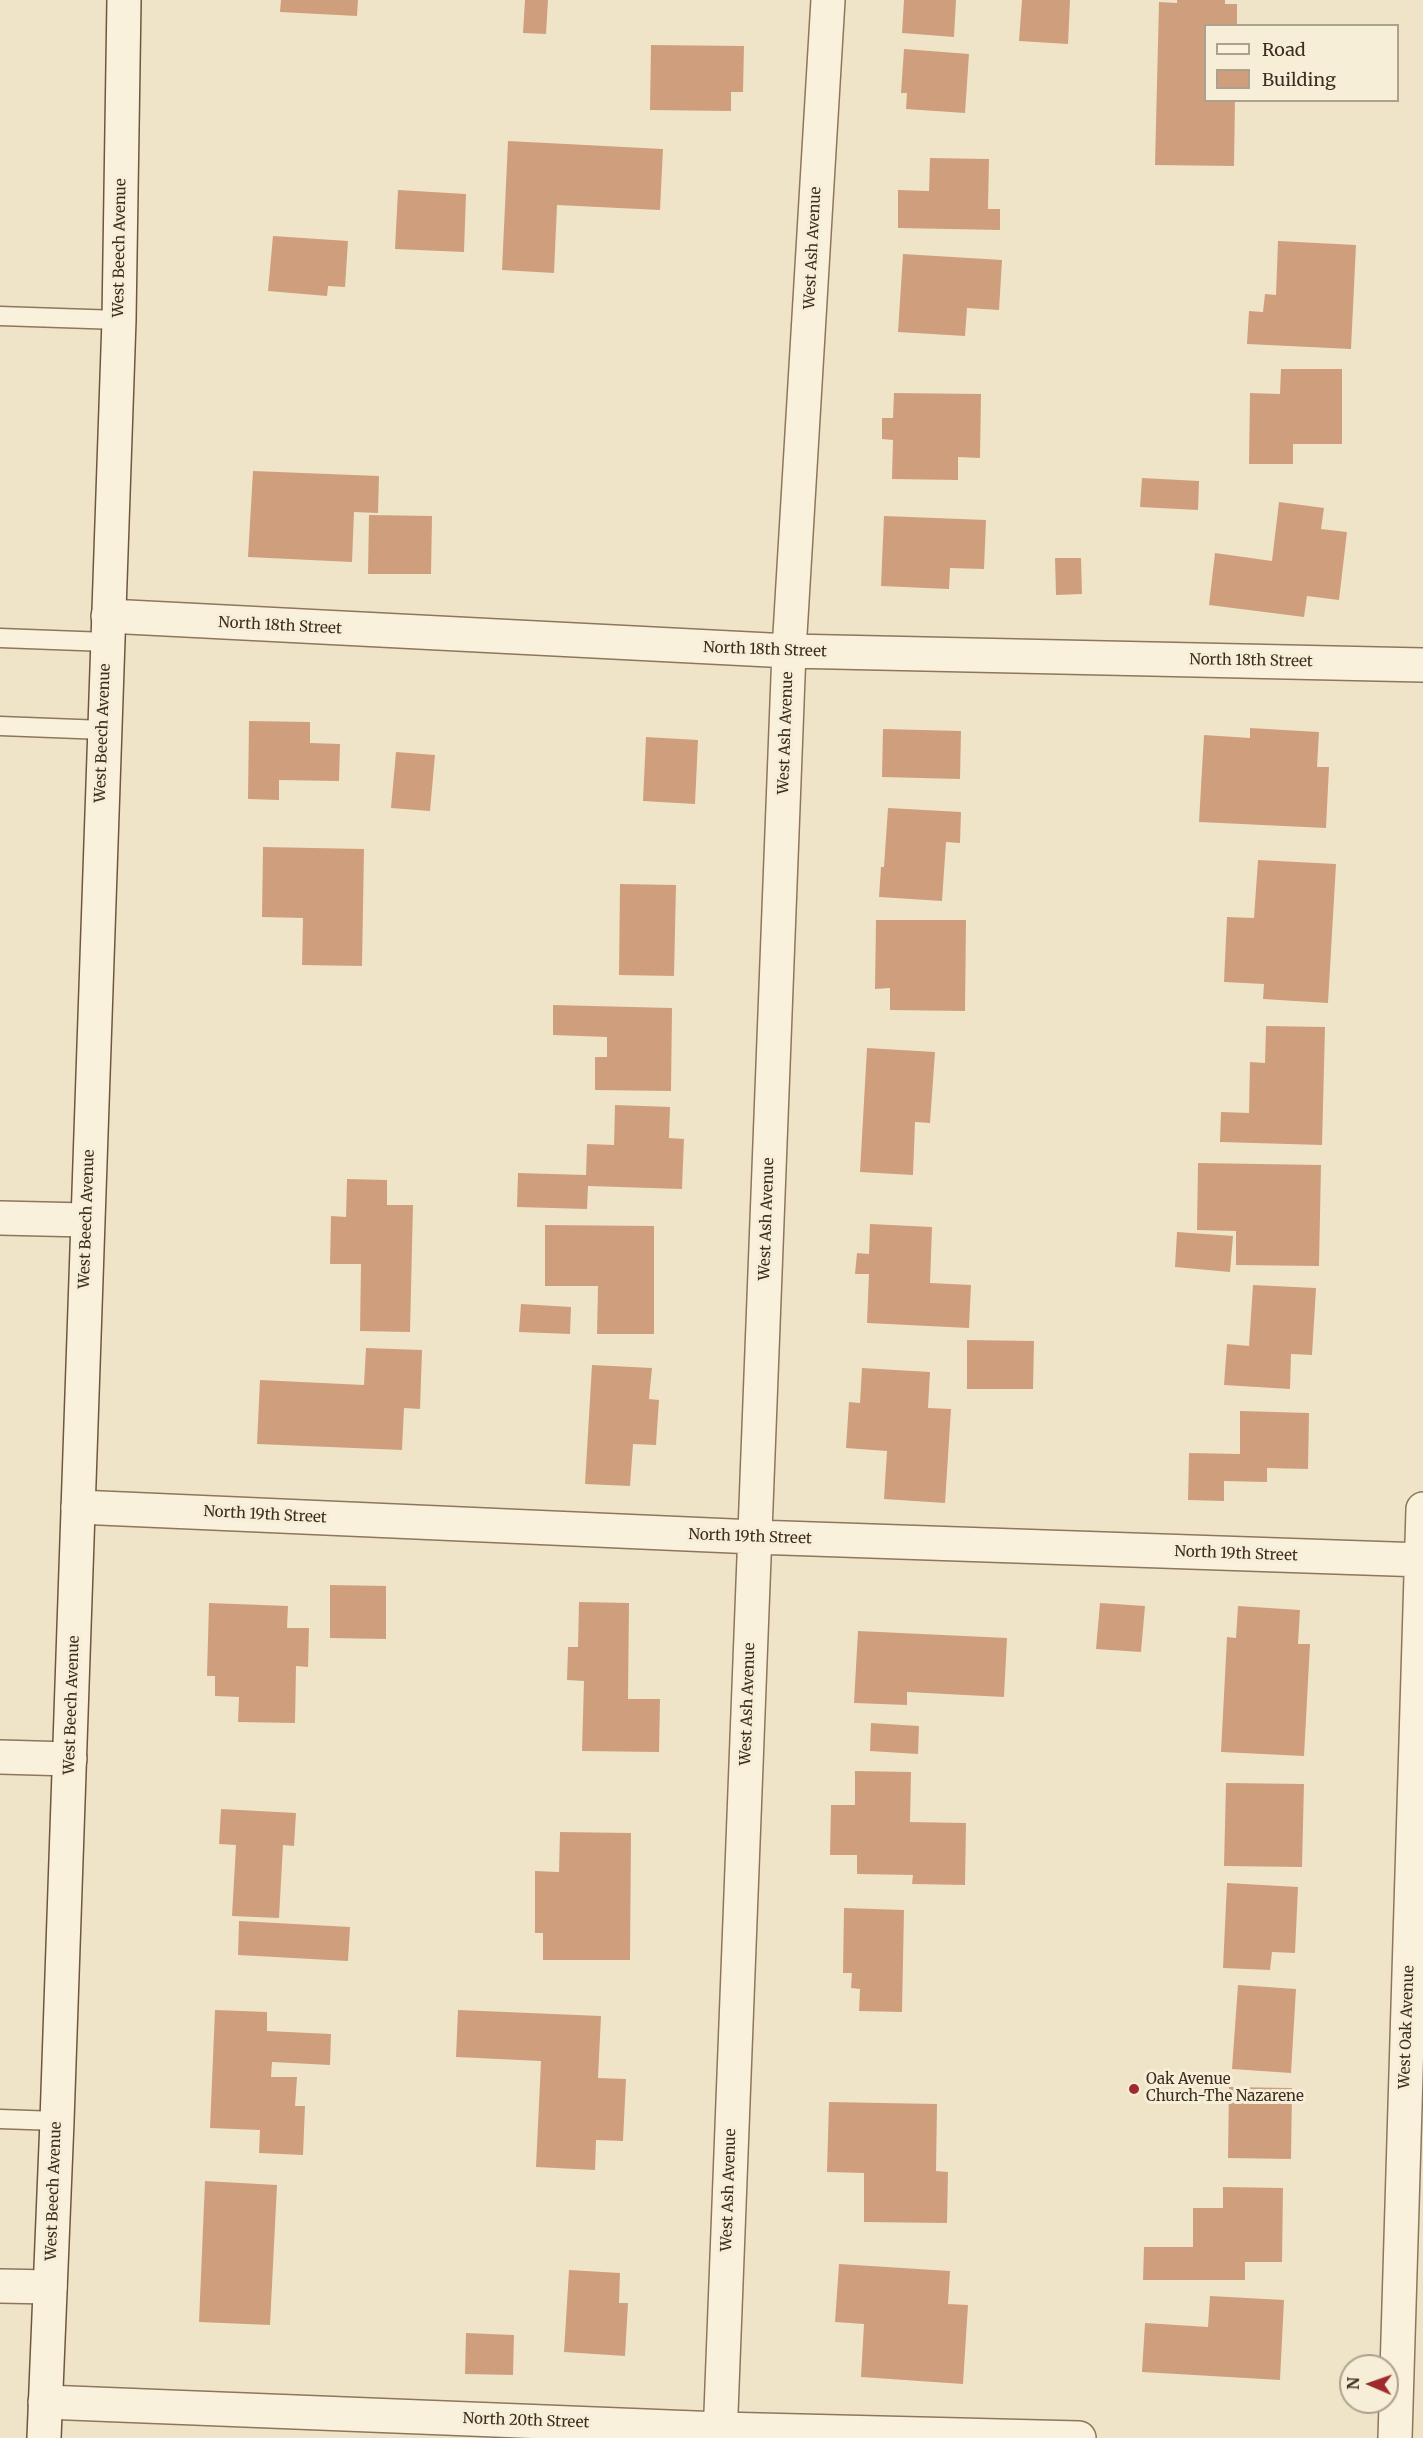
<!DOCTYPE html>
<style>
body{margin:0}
#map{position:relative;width:1423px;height:2438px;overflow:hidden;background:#f0e4c8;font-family:Merriweather,serif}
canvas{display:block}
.legend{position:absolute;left:1204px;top:24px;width:195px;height:78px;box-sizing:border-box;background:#f7eed8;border:2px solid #ada18e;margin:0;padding:8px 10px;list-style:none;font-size:18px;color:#3d2e20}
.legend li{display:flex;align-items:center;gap:12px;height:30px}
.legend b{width:30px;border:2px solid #ada18e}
.north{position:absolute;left:1339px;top:2354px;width:60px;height:60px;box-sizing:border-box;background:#f7eed8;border:2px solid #ada18e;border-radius:50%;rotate:272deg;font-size:16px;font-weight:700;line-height:24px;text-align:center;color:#3d2e20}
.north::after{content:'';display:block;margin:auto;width:21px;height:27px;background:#9e2a2b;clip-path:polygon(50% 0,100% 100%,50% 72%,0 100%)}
</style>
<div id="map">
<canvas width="1423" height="2438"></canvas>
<ul class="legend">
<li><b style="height:8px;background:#faf1dc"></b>Road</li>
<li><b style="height:16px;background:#cf9f7d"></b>Building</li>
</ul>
<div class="north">N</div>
</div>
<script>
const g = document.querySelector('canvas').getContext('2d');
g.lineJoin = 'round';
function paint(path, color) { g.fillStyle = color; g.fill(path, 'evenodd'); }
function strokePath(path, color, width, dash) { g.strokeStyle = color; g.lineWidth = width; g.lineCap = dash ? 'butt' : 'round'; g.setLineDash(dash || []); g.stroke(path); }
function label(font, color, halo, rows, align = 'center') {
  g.font = font + ' Merriweather,serif'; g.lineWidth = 6; g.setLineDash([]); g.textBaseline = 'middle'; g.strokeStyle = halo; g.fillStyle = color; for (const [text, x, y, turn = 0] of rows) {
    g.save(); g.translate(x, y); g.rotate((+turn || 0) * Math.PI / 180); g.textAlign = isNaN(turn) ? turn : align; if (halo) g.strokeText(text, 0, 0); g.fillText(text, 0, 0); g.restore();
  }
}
paint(new Path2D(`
 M281 0H358L357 16 280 12Z
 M525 0H548L546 34 523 33Z
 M904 0H956L954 37 902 33Z
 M1022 0H1070L1068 44 1019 41Z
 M1177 0H1225V4H1237V26H1206V100H1235L1234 166 1155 165 1159 2 1177 3Z
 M651 45 744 46 743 92H731V111L650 110Z
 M904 49 969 54 965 113 906 109 907 93H901Z
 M508 141 663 149 660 210 557 205 554 273 502 270Z
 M930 158 989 159 988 209H1000V230L898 228V190L929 191Z
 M398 190 466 194 464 252 395 249Z
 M273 236 348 241 345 287 328 286 327 296 268 291Z
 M1278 241 1356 245 1351 349 1247 344 1249 311 1263 312 1265 294 1276 295Z
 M903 254 1002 260 999 310 967 308 965 336 898 332Z
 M1281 369H1342V444H1293V464H1249L1250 393 1280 394Z
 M894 393 981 394 980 458 958 457V480L892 479 893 440 882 439V418H893Z
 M253 471 379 476 378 513 354 512 352 562 248 557Z
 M1142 478 1199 481 1198 510 1140 507Z
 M1279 502 1324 508 1321 529 1347 532 1339 600 1307 596 1304 617 1209 605 1215 553 1272 561Z
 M369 515 432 516 431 574H368Z
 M884 516 986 520 984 569 950 568 949 589 881 586Z
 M1055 558H1081L1082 594 1056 595Z
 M249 721 310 722V743L340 744 339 781 279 780V800L248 799Z
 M1250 728 1319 732 1317 767H1329L1326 828 1199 822 1204 735 1250 738Z
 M883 729 961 731 960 779 882 777Z
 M646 737 698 740 695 804 643 801Z
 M396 752 435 755 430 811 391 808Z
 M888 808 961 812 960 843 946 842 942 901 879 897 881 867H884Z
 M263 847 364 849 362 966 302 965 303 918 262 917Z
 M1258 860 1336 864 1328 1003 1263 999 1264 984 1224 982 1227 917 1254 918Z
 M620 884 676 885 674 976 619 975Z
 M876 920H966L965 1011 890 1010V988L875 989Z
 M553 1005 672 1008 671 1091 595 1090V1057H607V1037L553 1035Z
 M1266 1026 1325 1027 1322 1145 1220 1142 1221 1112 1249 1113 1250 1062 1265 1063Z
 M867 1048 935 1052 930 1123 915 1122 913 1175 860 1172Z
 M615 1105 670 1107 669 1138 684 1139 682 1189 588 1186 587 1209 517 1207 518 1173 586 1175 587 1144 614 1145Z
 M1198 1163 1321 1165 1319 1266 1236 1265V1231L1197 1230Z
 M347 1179 387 1180V1205H413L410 1332 360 1331 361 1264H330L331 1216 346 1217Z
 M870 1224 932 1227 930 1283 971 1285 969 1328 867 1323 869 1274H855L857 1253 869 1254Z
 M545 1225 654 1226V1334H597L598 1286H545Z
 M1177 1232 1233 1236 1230 1272 1175 1267Z
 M1253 1285 1316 1288 1312 1355 1291 1354 1290 1389 1224 1385 1227 1344 1249 1346Z
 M521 1304 571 1307 570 1334 519 1332Z
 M967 1340 1034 1341 1033 1389H967Z
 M366 1348 422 1350 420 1409 404 1408 402 1450 257 1444 260 1380 364 1385Z
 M592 1365 652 1368 649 1399 659 1400 656 1445 633 1444 630 1486 585 1484Z
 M862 1368 930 1372 928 1408 951 1409 945 1503 884 1499 887 1451 846 1448 849 1402 860 1403Z
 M1240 1411 1309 1413 1308 1469 1267 1468V1482L1224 1481V1501L1188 1500 1189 1453 1240 1454Z
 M330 1585 386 1586V1639L330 1638Z
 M579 1602 629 1603 628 1699H660L659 1752 582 1751 584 1681 567 1680 568 1647H578Z
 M209 1603 288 1606 287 1628H309L308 1667 296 1666 295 1723 238 1722 239 1697 215 1696V1676H207Z
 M1100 1603 1145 1606 1141 1652 1096 1649Z
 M1238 1606 1300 1610 1298 1644H1310L1304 1756 1221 1752 1227 1637 1236 1638Z
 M858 1631 1007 1638 1004 1697 907 1692V1705L854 1703Z
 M871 1723 919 1726 918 1754 870 1751Z
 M855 1771 911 1772 910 1822 966 1823 965 1885 912 1884 913 1875 857 1874V1855H830L831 1805H855Z
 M1226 1783 1304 1784 1302 1867 1224 1866Z
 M221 1809 296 1813 294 1846 283 1845 279 1918 232 1916 236 1845 219 1844Z
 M560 1832 631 1833 630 1960H543V1933H535V1871L559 1872Z
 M1227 1883 1298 1887 1295 1953 1272 1952 1270 1970 1223 1968Z
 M844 1908 904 1910 902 2012 859 2011 860 1989 851 1988 852 1973H843Z
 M239 1921 350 1927 348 1961 238 1955Z
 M1238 1985 1296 1989 1291 2073 1232 2069Z
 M215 2010 267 2012V2031L331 2034 330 2065 272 2062 271 2077H297L295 2106H305L303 2155 259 2153 260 2130 210 2128Z
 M458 2010 601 2016 598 2078 626 2079 623 2141 596 2140 595 2170 536 2167 541 2061 456 2057Z
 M1229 2087 1292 2088 1291 2159 1228 2158Z
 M829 2102 937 2104 936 2171 948 2172 947 2223 864 2222V2173L827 2172Z
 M205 2181 277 2185 270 2325 199 2322Z
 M1223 2187 1283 2188 1282 2262H1245V2280H1143L1144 2247H1193V2208H1223Z
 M839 2264 950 2271 948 2304 968 2305 963 2384 861 2377 864 2324 835 2322Z
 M569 2270 620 2273 619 2303H628L625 2356 564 2352Z
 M1210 2296 1284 2300 1280 2380 1142 2372 1145 2323 1208 2327Z
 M466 2333 514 2335 513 2375 465 2374Z`), '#cf9f7d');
const service = new Path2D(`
 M0 316 119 320
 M0 638 107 642
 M0 726 104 730
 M0 2119 57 2121`);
const minor = new Path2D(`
 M108 616 789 651 1423 665
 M0 1218 86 1220
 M78 1507 755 1537 1423 1560
 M0 1757 70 1759
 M0 2286 50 2287
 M45 2402 720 2429 1079 2438
 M720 2438 789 651 828 0
 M1395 2438 1423 1509`);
const secondary = new Path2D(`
 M44 2438 57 2121 119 320 124 0`);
strokePath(service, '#8d765c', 21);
strokePath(minor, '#8d765c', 36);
strokePath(secondary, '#6f573f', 36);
strokePath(service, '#faf1dc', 18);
strokePath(minor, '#faf1dc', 33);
strokePath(secondary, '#faf1dc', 33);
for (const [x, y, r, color] of [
 [1134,2089,6,"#9e2a2b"]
]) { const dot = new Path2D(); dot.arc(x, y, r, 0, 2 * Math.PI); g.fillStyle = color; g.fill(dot); strokePath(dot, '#f7eed8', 2); }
label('15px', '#3d2e20', '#f7eed8', [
 ["West Beech Avenue",120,248,-89],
 ["West Ash Avenue",813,248,-87],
 ["North 18th Street",280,626,3],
 ["North 18th Street",765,650,2],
 ["North 18th Street",1251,661,1],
 ["West Beech Avenue",103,733,-88],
 ["West Ash Avenue",786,733,-88],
 ["West Beech Avenue",87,1219,-88],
 ["West Ash Avenue",767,1219,-88],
 ["North 19th Street",265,1515,3],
 ["North 19th Street",750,1537,2],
 ["North 19th Street",1236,1554,2],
 ["West Ash Avenue",748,1704,-88],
 ["West Beech Avenue",72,1705,-88],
 ["West Oak Avenue",1407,2027,-88],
 ["West Ash Avenue",729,2190,-88],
 ["West Beech Avenue",54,2191,-88],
 ["North 20th Street",526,2421,2]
]);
label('15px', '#3d2e20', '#f7eed8', [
 ["Oak Avenue",1146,2080],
 ["Church-The Nazarene",1146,2097]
], 'left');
</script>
